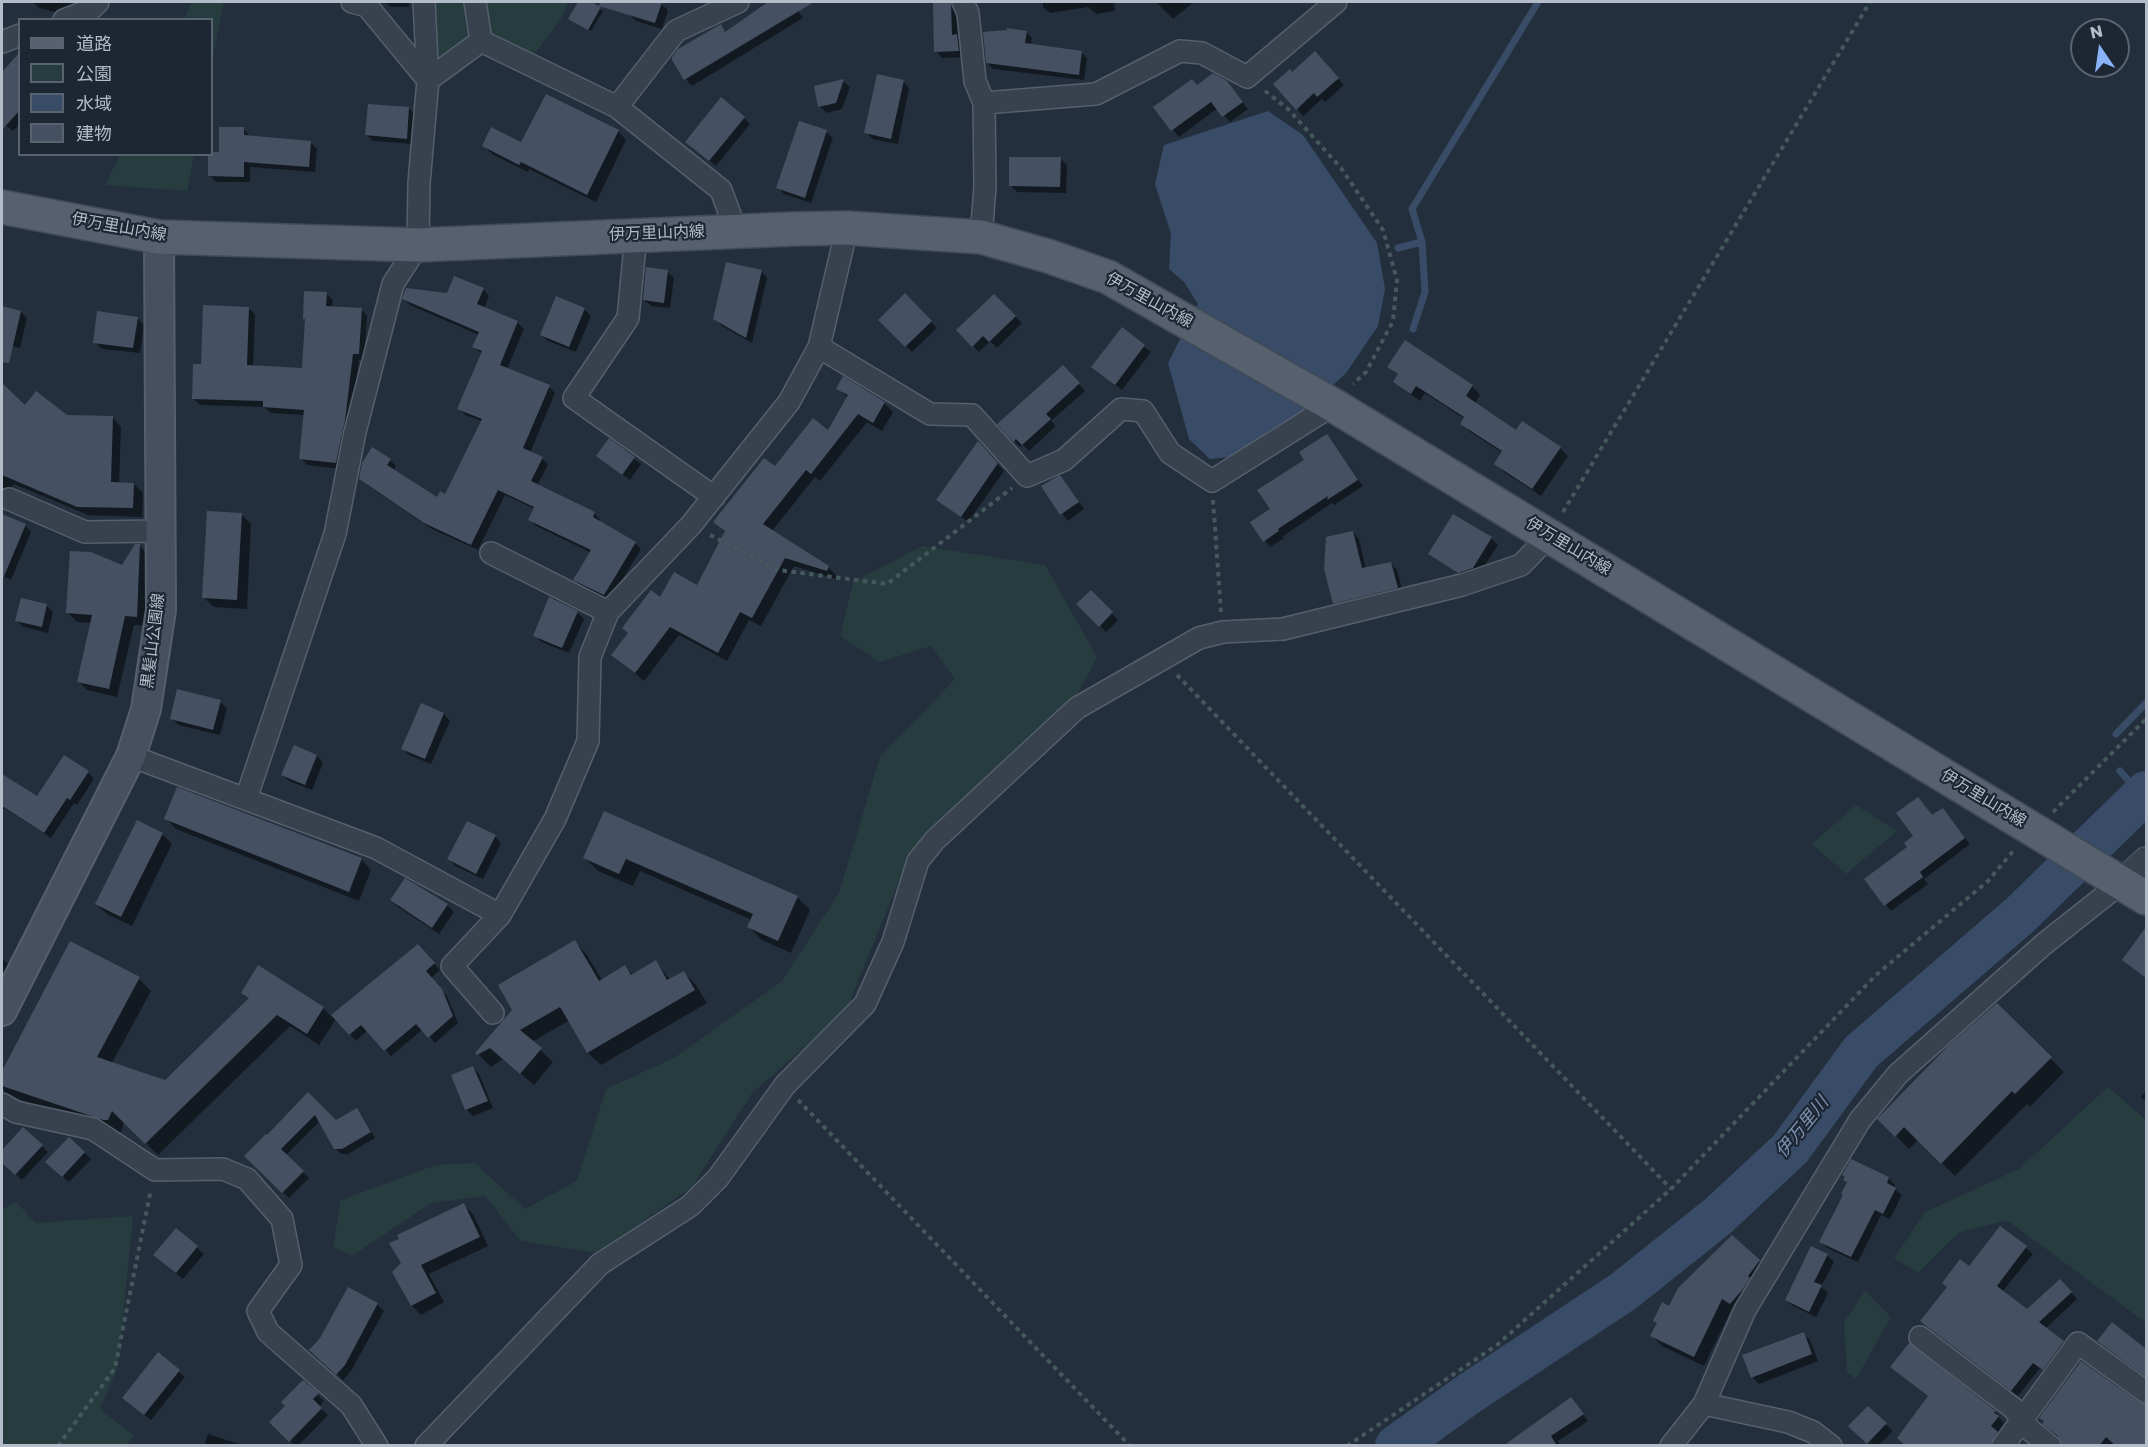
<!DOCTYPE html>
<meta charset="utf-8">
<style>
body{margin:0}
#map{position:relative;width:2148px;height:1447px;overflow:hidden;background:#242f3e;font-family:Poppins,"Noto Sans JP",sans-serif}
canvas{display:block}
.frame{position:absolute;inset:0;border:3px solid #b4bcc9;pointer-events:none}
.legend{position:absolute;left:18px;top:18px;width:195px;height:138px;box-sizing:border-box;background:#1d2633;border:2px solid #59626f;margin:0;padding:8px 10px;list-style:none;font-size:18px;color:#b4bcc9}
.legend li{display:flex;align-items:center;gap:12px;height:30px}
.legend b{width:30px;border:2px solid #59626f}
.north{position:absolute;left:2070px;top:18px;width:60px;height:60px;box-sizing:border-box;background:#1d2633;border:2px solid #59626f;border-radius:50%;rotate:347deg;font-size:16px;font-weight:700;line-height:24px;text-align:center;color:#b4bcc9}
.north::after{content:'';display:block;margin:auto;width:21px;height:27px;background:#8ab4f8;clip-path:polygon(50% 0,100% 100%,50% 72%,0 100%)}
</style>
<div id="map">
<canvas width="2148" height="1447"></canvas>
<div class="frame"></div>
<ul class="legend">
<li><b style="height:8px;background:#56606e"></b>道路</li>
<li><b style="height:16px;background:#263c3f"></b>公園</li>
<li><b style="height:16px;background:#394c67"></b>水域</li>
<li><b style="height:16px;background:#455162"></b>建物</li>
</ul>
<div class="north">N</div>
</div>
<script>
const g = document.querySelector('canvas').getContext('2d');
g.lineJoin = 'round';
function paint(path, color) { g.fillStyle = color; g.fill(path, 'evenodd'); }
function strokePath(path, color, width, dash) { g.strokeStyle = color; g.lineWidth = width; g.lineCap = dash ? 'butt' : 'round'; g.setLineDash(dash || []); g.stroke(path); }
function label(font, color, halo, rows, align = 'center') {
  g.font = font + ' Poppins,"Noto Sans JP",sans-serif'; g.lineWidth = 4.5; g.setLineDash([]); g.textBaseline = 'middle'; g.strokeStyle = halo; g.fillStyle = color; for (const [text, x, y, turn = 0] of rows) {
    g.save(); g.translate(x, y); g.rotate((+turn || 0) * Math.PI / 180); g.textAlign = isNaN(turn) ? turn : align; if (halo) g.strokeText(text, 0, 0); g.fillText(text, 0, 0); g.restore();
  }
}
paint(new Path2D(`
 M192 2H224L212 61V20L184 19Z
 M433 2H569L559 22 531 58 489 36 439 56Z
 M120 155H194L187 191 105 185Z
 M922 546 1045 565 1097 657 1076 697 909 856 846 1011 752 1093 692 1187 597 1253 521 1241 485 1196 431 1203 352 1256 333 1247 341 1200 436 1165 475 1163 525 1209 577 1181 606 1089 674 1058 782 981 839 893 880 757 955 679 931 646 880 662 840 636 853 582Z
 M1856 805 1897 831 1846 874 1812 844Z
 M2108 1087 2146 1120V1323L2007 1220 1958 1233 1918 1273 1894 1258 1925 1212 2019 1169Z
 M16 1202 36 1223 133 1216 118 1366 100 1409 134 1436 126 1445H2V1210Z
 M1865 1291 1891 1317 1856 1379 1847 1372 1844 1322Z`), '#263c3f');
paint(new Path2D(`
 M1268 111 1303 135 1377 243 1385 289 1378 326 1346 373 1301 415 1231 457 1210 459 1189 439 1168 363 1198 304 1184 282 1169 269 1171 234 1155 184 1164 145Z`), '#394c67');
paint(new Path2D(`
 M33 2H76L73 12 65 15 39 8Z
 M385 2H409V7H391Z
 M580 2H588L603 11 591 31 570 18Z
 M633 2H654L661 4 668 10 662 29 636 21 629 14Z
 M771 2H792L803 18 692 86 686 79 674 60 720 26 727 33Z
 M878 2H921V3Z
 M1043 2H1114L1115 11 1096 14 1088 7 1050 13 1043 7Z
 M1156 2H1194L1173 19Z
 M950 4 956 11 958 37 963 43 965 57 942 58 936 51Z
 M1026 32 1032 38 1031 46 1081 52 1087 58 1084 80 993 69 987 63Z
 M20 55V124L13 131 2 122V75Z
 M1321 60 1344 85 1325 102 1322 99 1303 116 1275 84Z
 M843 81 850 87 842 109 826 113 820 106 816 87Z
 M903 81 909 88 898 144 872 139 866 132Z
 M1226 82 1248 109 1230 122 1218 108 1179 137 1155 107 1198 87Z
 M409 108 415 115 413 144 373 141 366 134Z
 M744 118 750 124 716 166 693 148Z
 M244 129 250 137 311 143 317 149 315 172 250 167V182H216L210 175 212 154H221Z
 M618 131 626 140 596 202 529 169 528 172 492 154 484 146 522 144Z
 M826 132 833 138 811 203 784 194 778 187Z
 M1060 158 1067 165 1066 193 1017 192 1011 186Z
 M667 271 674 278 670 308 651 306 644 300Z
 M761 271 767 278 752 343 722 326 715 319Z
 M483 289 489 296 484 308 517 322 524 329 507 369 549 387 555 393 530 453 542 458 548 465 537 486 594 513 600 520 599 522 635 543 641 549 610 600 581 586 575 580 592 553 536 526 530 520 535 509 505 495 478 550 432 529 367 485 360 479 390 460 396 466 393 471 437 499 446 496 482 421 465 415 459 408 482 354 474 347 479 335 410 305 404 299Z
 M327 294 333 300 332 308 361 309 367 316 364 360H359L351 427 342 469 307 465 301 458 305 415 271 413 264 407 200 405 194 399 203 366 248 308 255 314 253 367 303 370 307 320Z
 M905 295 937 328 912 352 880 320Z
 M994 296 1022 323 997 348 990 341 979 352 958 330Z
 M557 298 585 310 591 316 576 352 548 341 541 334Z
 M2 307 21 312 27 318 20 348 2 344Z
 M137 318 144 325 140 353 102 349 95 342Z
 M1122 329 1151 352 1122 390 1100 373Z
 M1405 343 1472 386 1480 395 1475 404 1517 432 1560 448 1568 456 1541 496 1504 472 1496 463 1503 453 1470 432 1462 423 1465 419 1425 393 1420 401 1395 382 1398 375 1389 367Z
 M1063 367 1085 391 1051 421 1056 426 1029 451 1022 444 1020 447 999 424Z
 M2 385 25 407 66 416 112 417 121 427 119 484H134L143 493 142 517 88 515 14 484 2 500Z
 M838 388 884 403 893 412 882 431 867 422 820 481 815 477 772 531 828 567 837 576 836 579 794 566 761 626 749 620 727 661 679 635 644 681 613 655 661 599 698 587 726 533 715 522 775 468 829 432 847 397Z
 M1327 436 1363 486 1334 505 1332 503 1283 536 1284 538 1270 547 1252 522 1272 509 1306 460Z
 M610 441 641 464 630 480 598 456Z
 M985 449 1004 471 968 522 938 500Z
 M1060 477 1084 509 1068 521 1043 487Z
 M241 514 251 524 247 609 214 607 203 597Z
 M2 515 25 525 31 532 11 580 2 576Z
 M1353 532 1359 539 1366 569 1391 563 1397 570 1403 594 1341 609 1334 603Z
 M1491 538 1498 545 1479 574 1468 578 1437 560 1430 554Z
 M140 546 149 555 146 626 134 625 117 697 87 690 78 681 92 623 77 622 68 613 123 567Z
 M1091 592 1118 620 1106 632 1078 604Z
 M46 605 53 612 48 633 24 627 17 621Z
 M577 612 584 619 569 653 541 642 535 635Z
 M220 702 227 708 220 735 178 725 172 718Z
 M421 705 444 714 450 721 431 764 409 755 403 749Z
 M294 747 317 756 323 763 312 790 289 781 282 774Z
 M88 772 94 779 77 805 74 803 51 838 4 808 2 812V775L37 798Z
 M1943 810 1970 844 1924 879 1928 884 1891 911 1866 879 1909 847Z
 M605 813 797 897 810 910 791 953 762 940 749 927 752 920 640 871 633 886 598 871 585 858Z
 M166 818 361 859 371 870 359 901 176 829Z
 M162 834 172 844 132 926 107 914 96 904Z
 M495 836 501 843 483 879 455 866 449 859Z
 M405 880 447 905 454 912 439 934 398 907 391 900Z
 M2144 933 2146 934V978L2124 960Z
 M575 942 587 955 602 980 625 967 633 975 655 962 671 980 683 972 696 985 707 1003 601 1065 588 1053 570 1020 532 1042 553 1062 534 1085 503 1059 491 1067 477 1053Z
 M71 943 139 979 151 991 112 1063 166 1081 250 999 243 992 323 1008 332 1017 418 946 440 970 431 978 447 996 458 1023 435 1043 423 1029 391 1056 368 1030 356 1041 336 1019 319 1045 290 1026 158 1155 124 1122 121 1132H116L9 1096 2 1088V1074Z
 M2 958 12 967 2 982Z
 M1996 1005 2064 1072 2030 1107 2027 1104 1955 1176 1918 1140 1909 1149 1879 1119Z
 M473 1067 479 1074 493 1108 473 1116 467 1110 453 1076Z
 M2146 1091V1102L2141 1097Z
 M308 1094 336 1122 357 1110 362 1116 375 1138 348 1154H341L335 1148 320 1121 286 1155 309 1178 289 1198 246 1156 267 1137Z
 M24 1129 48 1152 22 1180 2 1161V1152Z
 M70 1139 91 1159 69 1182 47 1162Z
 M1846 1177 1888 1178 1895 1185 1893 1188 1902 1195 1890 1219 1881 1215 1858 1262 1827 1248 1821 1241 1844 1195 1848 1183 1845 1180Z
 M464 1205 473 1214 488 1246 429 1274 444 1302 421 1315 412 1306 394 1272Z
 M2000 1228 2033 1254 2002 1292 2027 1311 2060 1281 2077 1299 2045 1329 2069 1348 2049 1375 2040 1368 2018 1396 1928 1327 1969 1268Z
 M176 1230 204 1254 183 1279 162 1261Z
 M1732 1237 1769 1271 1740 1313 1732 1308 1704 1366 1662 1346 1652 1336Z
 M1827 1255 1834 1262 1821 1287 1828 1293 1816 1317 1793 1306 1786 1300Z
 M377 1304 384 1311 351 1371 343 1380 311 1350Z
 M1803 1334 1810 1340 1818 1361 1759 1384 1752 1377Z
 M178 1371 185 1377 151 1420 130 1404Z
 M1898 1373 1995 1412 2004 1423 1997 1433 2003 1439 2000 1446H1907L1929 1397Z
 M303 1382 324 1401 319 1407 328 1415 298 1446H295L271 1422 287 1406Z
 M1571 1399 1588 1421 1558 1441 1561 1446H1505Z
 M2138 1404 2146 1405V1446H2064L2063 1441 2051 1430Z
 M1868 1408 1893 1431 1878 1446H1871L1851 1426Z
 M208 1434 245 1446H204Z`), '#0007');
strokePath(new Path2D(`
 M1398 248 1422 242
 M1413 329 1425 292 1422 242 1412 209 1538 2
 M2116 734 2146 703
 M2120 771 2142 796`), '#394c67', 7);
strokePath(new Path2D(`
 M1396 1446 1470 1393 1624 1291 1718 1216 1790 1149 1861 1052 2020 915 2146 792`), '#394c67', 42);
paint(new Path2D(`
 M578 2H591L601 7 588 30 568 19Z
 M600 2H662L655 23 599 6Z
 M768 2H814L684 80 672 60V57L678 49 721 24 725 32Z
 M933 3H951L952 35 957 34 959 51 934 52Z
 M1007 28 1027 31 1025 43 1082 51 1079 75 986 63 983 32 1007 30Z
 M1315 51 1339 78 1317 97 1314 93 1296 110 1273 84 1290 69 1292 72Z
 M20 52V110L2 130V72Z
 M1213 73 1227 81 1243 102 1222 117 1211 102 1171 131 1153 107 1192 79 1197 85Z
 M877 74 904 80 891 139 864 133Z
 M844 79 836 103 818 107 814 86Z
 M546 94 619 130 587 195 521 162 519 165 482 146 491 127 521 142Z
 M721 97 745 117 709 161 685 142Z
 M368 104 409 107 407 139 365 135Z
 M799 121 827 130 805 198 776 188Z
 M219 127H244V135L311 141 309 167 244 162V177L208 176V154H212V152H219Z
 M1009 157H1061L1060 187 1009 186Z
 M726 262 762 270 746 338 713 319Z
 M646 267 668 270 664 303 643 300Z
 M454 276 484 288 477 304 518 321 500 365 550 385 523 448 543 457 531 481 595 512 593 517 636 542 604 595 573 580 591 550 528 520 534 507 498 490 471 545 424 523 359 479 362 463 372 447 391 459 387 465 437 497 440 491 445 494 482 419 457 409 482 351 472 347 479 332 402 299 406 288 447 293Z
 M304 291 327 292 326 306 362 308 359 354H353L345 420 336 463 299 459 304 410 263 407V401L192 399 193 364H201L203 305 249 307 247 365 302 368 305 319H303Z
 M905 293 932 321 905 347 878 320Z
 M994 294 1016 316 989 342 983 336 972 347 956 330Z
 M556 296 585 308 569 347 540 335Z
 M2 306 21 311 9 363 2 362Z
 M97 311 138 317 133 348 93 343Z
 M1122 327 1145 345 1115 385 1091 367Z
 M1405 340 1473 385 1466 396 1516 430 1522 421 1561 447 1532 489 1494 464 1502 451 1460 424 1464 417 1416 386 1411 394 1393 382 1398 374 1387 367Z
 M1063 365 1080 383 1046 414 1051 419 1022 445 1016 439 1013 442 997 424Z
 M843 376 885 402 873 423 858 414 811 474 806 470 763 524 829 566 827 571 785 558 752 618 740 612 718 653 670 627 635 673 611 655 628 633 622 628 651 590 660 597 674 572 697 585 725 531 713 522 764 458 775 466 813 418 828 430 848 395 836 389Z
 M2 383 25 405 36 391 67 415 113 416 111 482 134 483 133 508 77 507 2 475Z
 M1327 434 1358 480 1327 500 1328 496 1278 529 1279 531 1263 542 1250 522 1270 509 1257 490 1304 460 1299 452Z
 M609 438 635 457 622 475 596 456Z
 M978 441 998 463 961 517 936 500Z
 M1060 475 1079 502 1060 515 1041 486Z
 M207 511 242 513 237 600 202 598Z
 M2 514 26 524 2 581Z
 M1453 514 1492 537 1473 568 1458 573 1428 554Z
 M1353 531 1362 568 1391 562 1398 588 1333 604 1324 569 1326 537Z
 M135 544H140L137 617 125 616 109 689 77 682 92 615 66 613 70 551 91 552 122 565Z
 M1091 590 1113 612 1099 627 1076 604Z
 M549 597 578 611 562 648 533 636Z
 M21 598 47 604 42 627 15 621Z
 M177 689 221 700 213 730 170 719Z
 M421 703 444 713 425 759 401 749Z
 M294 745 317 755 305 785 281 775Z
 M64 755 89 771 70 800 67 798 44 833 2 806V774L37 796Z
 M177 787 362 858 349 892 164 819Z
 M1918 797 1932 815 1943 808 1965 838 1920 872 1923 877 1884 906 1864 879 1907 847 1904 843 1913 836 1896 813Z
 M604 811 798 896 778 941 747 927 753 914 626 859 619 874 583 858Z
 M137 820 163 833 121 917 95 904Z
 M467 821 496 835 476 874 447 859Z
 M405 878 448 904 432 928 390 900Z
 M2146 927V978L2122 960Z
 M575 940 599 981 625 965 631 975 656 960 667 980 684 971 695 990 587 1053 560 1007 520 1030 542 1048 520 1074 490 1048 477 1055 475 1053 512 1010 498 985Z
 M70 941 140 977 97 1057 165 1080 249 998 241 993 258 965 324 1007 307 1034 277 1015 145 1144 112 1111 108 1120H103L2 1086V1071Z
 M418 944 435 963 426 971 442 989 453 1016 428 1038 416 1024 384 1051 361 1025 349 1035 331 1015Z
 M1997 1003 2052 1057 2015 1094 2012 1091 1941 1164 1904 1127 1895 1137 1877 1119 1948 1046Z
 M473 1066 488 1101 465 1110 451 1075Z
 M308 1092 336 1120 357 1108 371 1132 342 1149H334L315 1115 281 1149 304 1171 282 1193 244 1156 266 1134 267 1135Z
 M23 1127 43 1145 15 1175 2 1163V1150Z
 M69 1137 85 1152 62 1177 45 1162Z
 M1851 1159 1889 1177 1887 1183 1896 1188 1883 1214 1875 1210 1851 1257 1819 1242 1843 1195 1841 1194 1847 1182 1843 1180 1845 1177 1842 1175Z
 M464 1203 480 1237 421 1265 436 1293 411 1306 392 1272 401 1263 389 1243 399 1239 397 1235Z
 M2000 1226 2027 1246 1997 1286 2027 1309 2060 1279 2072 1292 2039 1322 2064 1341 2043 1370 2033 1363 2011 1391 1920 1321 1947 1287 1942 1283 1960 1259 1969 1266Z
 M176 1228 198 1246 176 1273 153 1255Z
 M1732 1235 1760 1260 1748 1276 1750 1278 1743 1289 1730 1304 1722 1299 1694 1357 1650 1336 1657 1323 1653 1321 1662 1302 1669 1306 1678 1288Z
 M1811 1246 1828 1254 1814 1282 1822 1285 1809 1312 1785 1300Z
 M348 1287 378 1303 345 1365 336 1375 309 1350 320 1338Z
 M2112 1322 2146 1349V1377L2097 1341Z
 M1804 1332 1812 1354 1751 1378 1742 1355Z
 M1909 1343 1996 1411 1994 1413 1999 1416 1991 1426 1998 1432 1990 1446H1906L1897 1438 1928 1396 1890 1367Z
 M158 1352 180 1370 144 1415 122 1398Z
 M2081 1361 2139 1402 2146 1404V1446H2116L2106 1437 2099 1446H2062L2058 1436 2042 1424 2044 1421 2039 1418Z
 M303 1380 319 1393 313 1399 322 1408 289 1442 269 1422 285 1406 281 1402Z
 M1571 1397 1584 1414 1551 1436 1557 1446H1503Z
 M1868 1406 1887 1423 1867 1444 1848 1426Z`), '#455162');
const minor = new Path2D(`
 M352 2 367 6 428 80
 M963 2 968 13 975 81 984 103
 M64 20 90 10 98 2
 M481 41 617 107 721 190 736 231
 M2 42 20 35
 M428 80 481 41 475 2
 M617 107 676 31 738 2
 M636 235 628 318 574 398 714 497
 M981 237 985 187 984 103 1096 94 1180 51 1202 53 1247 77 1336 2
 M819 347 930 414 972 415 1027 476 1064 460 1121 409 1143 411 1170 453 1212 481 1333 405
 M9 499 85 532 162 531
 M491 553 608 612
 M131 756 376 848 500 915 555 819 588 741 590 657 608 612 691 525 789 402 819 347 847 228
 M246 799 335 534 355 432 393 284 418 245 419 183 428 80 424 2
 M493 1013 452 966 500 915
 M2 1104 16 1112 93 1129 155 1170 223 1169 247 1179 282 1219 291 1265 258 1311 268 1332 351 1405 377 1446
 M1920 1337 2013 1408 2030 1430 2050 1446
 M1704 1404 1788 1422 1813 1432 1831 1446
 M426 1446 600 1264 690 1206 718 1178 785 1085 865 1004 893 942 918 861 935 840 1077 708 1199 638 1223 632 1283 629 1462 585 1521 565 1549 536
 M1671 1446 1704 1404 1745 1310 1860 1120 1898 1074 2044 944 2121 883
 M2003 1446 2078 1343 2146 1392`);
const tertiary = new Path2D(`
 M2121 883 2146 860`);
const secondary = new Path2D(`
 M2 1011 131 756 146 709 161 610 159 237`);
const primary = new Path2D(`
 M2 207 159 237 418 245 793 229 847 228 981 237 1048 256 1108 277 1333 405 2146 898`);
strokePath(minor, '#565f6c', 24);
strokePath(tertiary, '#565f6c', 28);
strokePath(secondary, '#565f6c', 32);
strokePath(primary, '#414a57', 36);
strokePath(new Path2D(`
 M1265 91 1288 109 1341 168 1383 230 1397 280 1393 321 1366 372 1353 384
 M1213 500 1221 612
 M1563 512 1870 2
 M710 535 778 570 887 584 1012 488
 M1177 675 1671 1189
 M2053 812 2146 719
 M798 1100 1130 1446
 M58 1446 115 1368 151 1189
 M1347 1446 1497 1345 1671 1189 1876 975 1988 881 2014 850`), '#44595c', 4, [4.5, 4.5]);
strokePath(minor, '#38414e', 21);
strokePath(tertiary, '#38414e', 26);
strokePath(secondary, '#465061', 28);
strokePath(primary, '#56606e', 33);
label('16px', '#b4bcc9', '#1d2633', [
 ["伊万里山内線",119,228,10],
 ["伊万里山内線",657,234,-2],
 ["伊万里山内線",1149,301,29],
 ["伊万里山内線",1568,547,31],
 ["黒髪山公園線",154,641,-83],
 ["伊万里山内線",1983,799,31]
]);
label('italic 18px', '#7c92b1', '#1d2633', [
 ["伊万里川",1803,1128,-51]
]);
</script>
